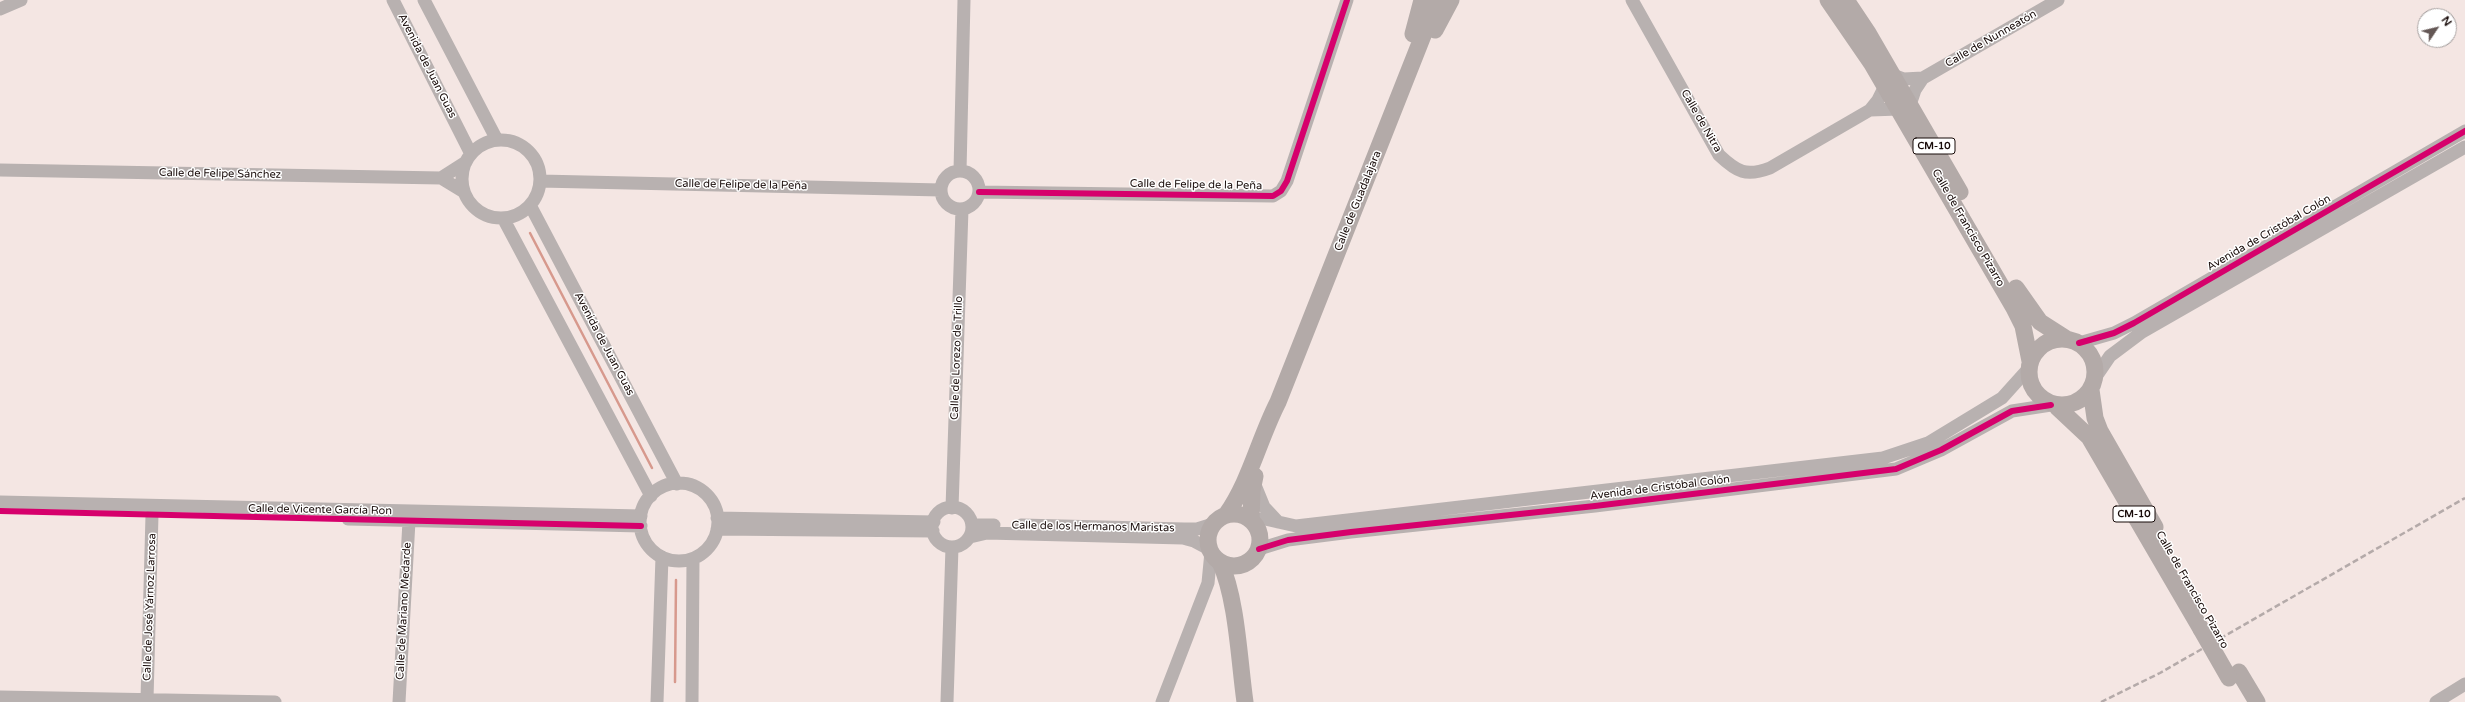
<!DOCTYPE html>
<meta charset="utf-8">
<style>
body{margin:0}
#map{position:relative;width:2465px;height:702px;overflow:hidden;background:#f4e6e3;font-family:"Varela Round",sans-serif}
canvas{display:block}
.north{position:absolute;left:2417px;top:8px;width:40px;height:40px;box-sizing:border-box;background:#fff;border:1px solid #a29d9c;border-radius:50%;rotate:55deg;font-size:11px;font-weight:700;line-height:16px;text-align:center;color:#170a08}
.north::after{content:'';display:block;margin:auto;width:14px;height:18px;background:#645755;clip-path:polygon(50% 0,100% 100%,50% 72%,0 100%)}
</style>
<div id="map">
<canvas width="2465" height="702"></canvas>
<div class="north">N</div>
</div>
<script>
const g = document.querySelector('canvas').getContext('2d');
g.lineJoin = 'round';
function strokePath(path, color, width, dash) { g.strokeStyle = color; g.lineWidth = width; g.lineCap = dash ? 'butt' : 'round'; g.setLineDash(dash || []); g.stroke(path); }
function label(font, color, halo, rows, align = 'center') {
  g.font = font + ' "Varela Round",sans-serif'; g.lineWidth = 3; g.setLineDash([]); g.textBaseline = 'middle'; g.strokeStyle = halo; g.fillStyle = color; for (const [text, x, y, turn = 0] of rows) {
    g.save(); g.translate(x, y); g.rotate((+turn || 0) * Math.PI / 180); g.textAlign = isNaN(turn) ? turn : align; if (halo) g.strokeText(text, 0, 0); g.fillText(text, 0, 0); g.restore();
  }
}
strokePath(new Path2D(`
 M530 233 652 468
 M675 682 676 580`), '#d7998d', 2.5);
strokePath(new Path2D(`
 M393 0 471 154
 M424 0 497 140
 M1632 0 1719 155C1737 172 1746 177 1770 168L1870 110 1878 100 1885 86
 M0 9 21 0
 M1893 75 1904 79 1923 78
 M1910 105 1915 90 1923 78 2058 0
 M1870 110 1899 109
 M462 179a39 39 0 1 1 78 0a39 39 0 1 1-78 0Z
 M0 170 441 178
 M941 190a19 19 0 1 1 38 0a19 19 0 1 1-38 0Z
 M960 171 964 0
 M540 181 941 190
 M464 192 441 178 466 162
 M979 192 1273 196 1281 191 1287 181 1347 0
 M530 205 677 484
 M503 218 651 496
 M2079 343 2114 333 2134 323 2465 131
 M2095 378 2110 356 2142 332 2465 147
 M640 522a39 39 0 1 1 78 0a39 39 0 1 1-78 0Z
 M1255 485 1264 507 1278 522
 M0 502 641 516
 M932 527a20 20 0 1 1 40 0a20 20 0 1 1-40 0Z
 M952 508 962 209
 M717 518 934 522
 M348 519 641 526
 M1252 520 1265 519 1296 526 1883 458 1928 443 2002 398 2029 368
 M972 525H994
 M1021 525 1184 529H1197L1213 524
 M717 529 933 531
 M970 537 987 533 1183 538 1194 541 1209 549
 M1259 549 1288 540 1351 532 1595 506 1896 469 1941 450 2012 411 2051 405
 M0 697 275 702
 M147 699 152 515
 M399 702 409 521
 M657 702 662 557
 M692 702 693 559
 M947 702 952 547
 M1162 702 1208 583 1211 552
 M2436 702 2465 684`), '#b8b1b0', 13);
strokePath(new Path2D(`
 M1828 0 1872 64 2014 308 2023 326 2030 361
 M1846 0 1868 33 1960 192
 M1435 30 1451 0
 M1413 34 1422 0
 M2016 288 2040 322 2065 338
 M2029 372a33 33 0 1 1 66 0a33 33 0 1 1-66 0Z
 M2091 390 2095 418 2100 431 2155 527
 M2057 407 2089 437 2201 629
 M1208 540a26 26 0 1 1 52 0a26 26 0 1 1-52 0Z
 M1226 515C1250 481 1259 439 1278 402L1437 0
 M1251 519 1252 491 1255 476
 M1220 562C1237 599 1239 660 1245 702
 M2239 672 2257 702`), '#b3aaa8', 17);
strokePath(new Path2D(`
 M2101 702 2160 673 2465 498`), '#b4aaa9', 2.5, [6, 3]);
strokePath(new Path2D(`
 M2201 629 2229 678`), '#b3aaa8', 17);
strokePath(new Path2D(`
 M979 192 1273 196 1281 191 1287 181 1347 0
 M2079 343 2114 333 2134 323 2465 131
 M0 511 641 526
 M1259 549 1288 540 1351 532 1595 506 1896 469 1941 450 2012 411 2051 405`), '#d6006c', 6);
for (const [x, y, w] of [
 [1934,146,42],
 [2134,514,42]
]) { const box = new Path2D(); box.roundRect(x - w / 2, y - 8, w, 16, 3); g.fillStyle = '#fff'; g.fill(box); strokePath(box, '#170a08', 1); }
label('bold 10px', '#170a08', null, [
 ["CM-10",1934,146],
 ["CM-10",2134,514]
]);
label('11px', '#170a08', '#fff', [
 ["Calle de Nunneatón",1991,39,-30],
 ["Avenida de Juan Guas",427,66,63],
 ["Calle de Nitra",1701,121,60],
 ["Calle de Felipe Sánchez",220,174,1],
 ["Calle de Felipe de la Peña",741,185,1],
 ["Calle de Felipe de la Peña",1196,185,1],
 ["Calle de Guadalajara",1358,201,-68],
 ["Calle de Francisco Pizarro",1968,228,60],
 ["Avenida de Cristóbal Colón",2269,233,-30],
 ["Avenida de Juan Guas",604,344,62],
 ["Calle de Lorezo de Trillo",957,358,-88],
 ["Avenida de Cristóbal Colón",1660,488,-7],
 ["Calle de Vicente García Ron",320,510,1],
 ["Calle de los Hermanos Maristas",1093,527,1],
 ["Calle de Francisco Pizarro",2192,590,60],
 ["Calle de José Yárnoz Larrosa",150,607,-88],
 ["Calle de Mariano Medarde",404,611,-87]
]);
</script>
